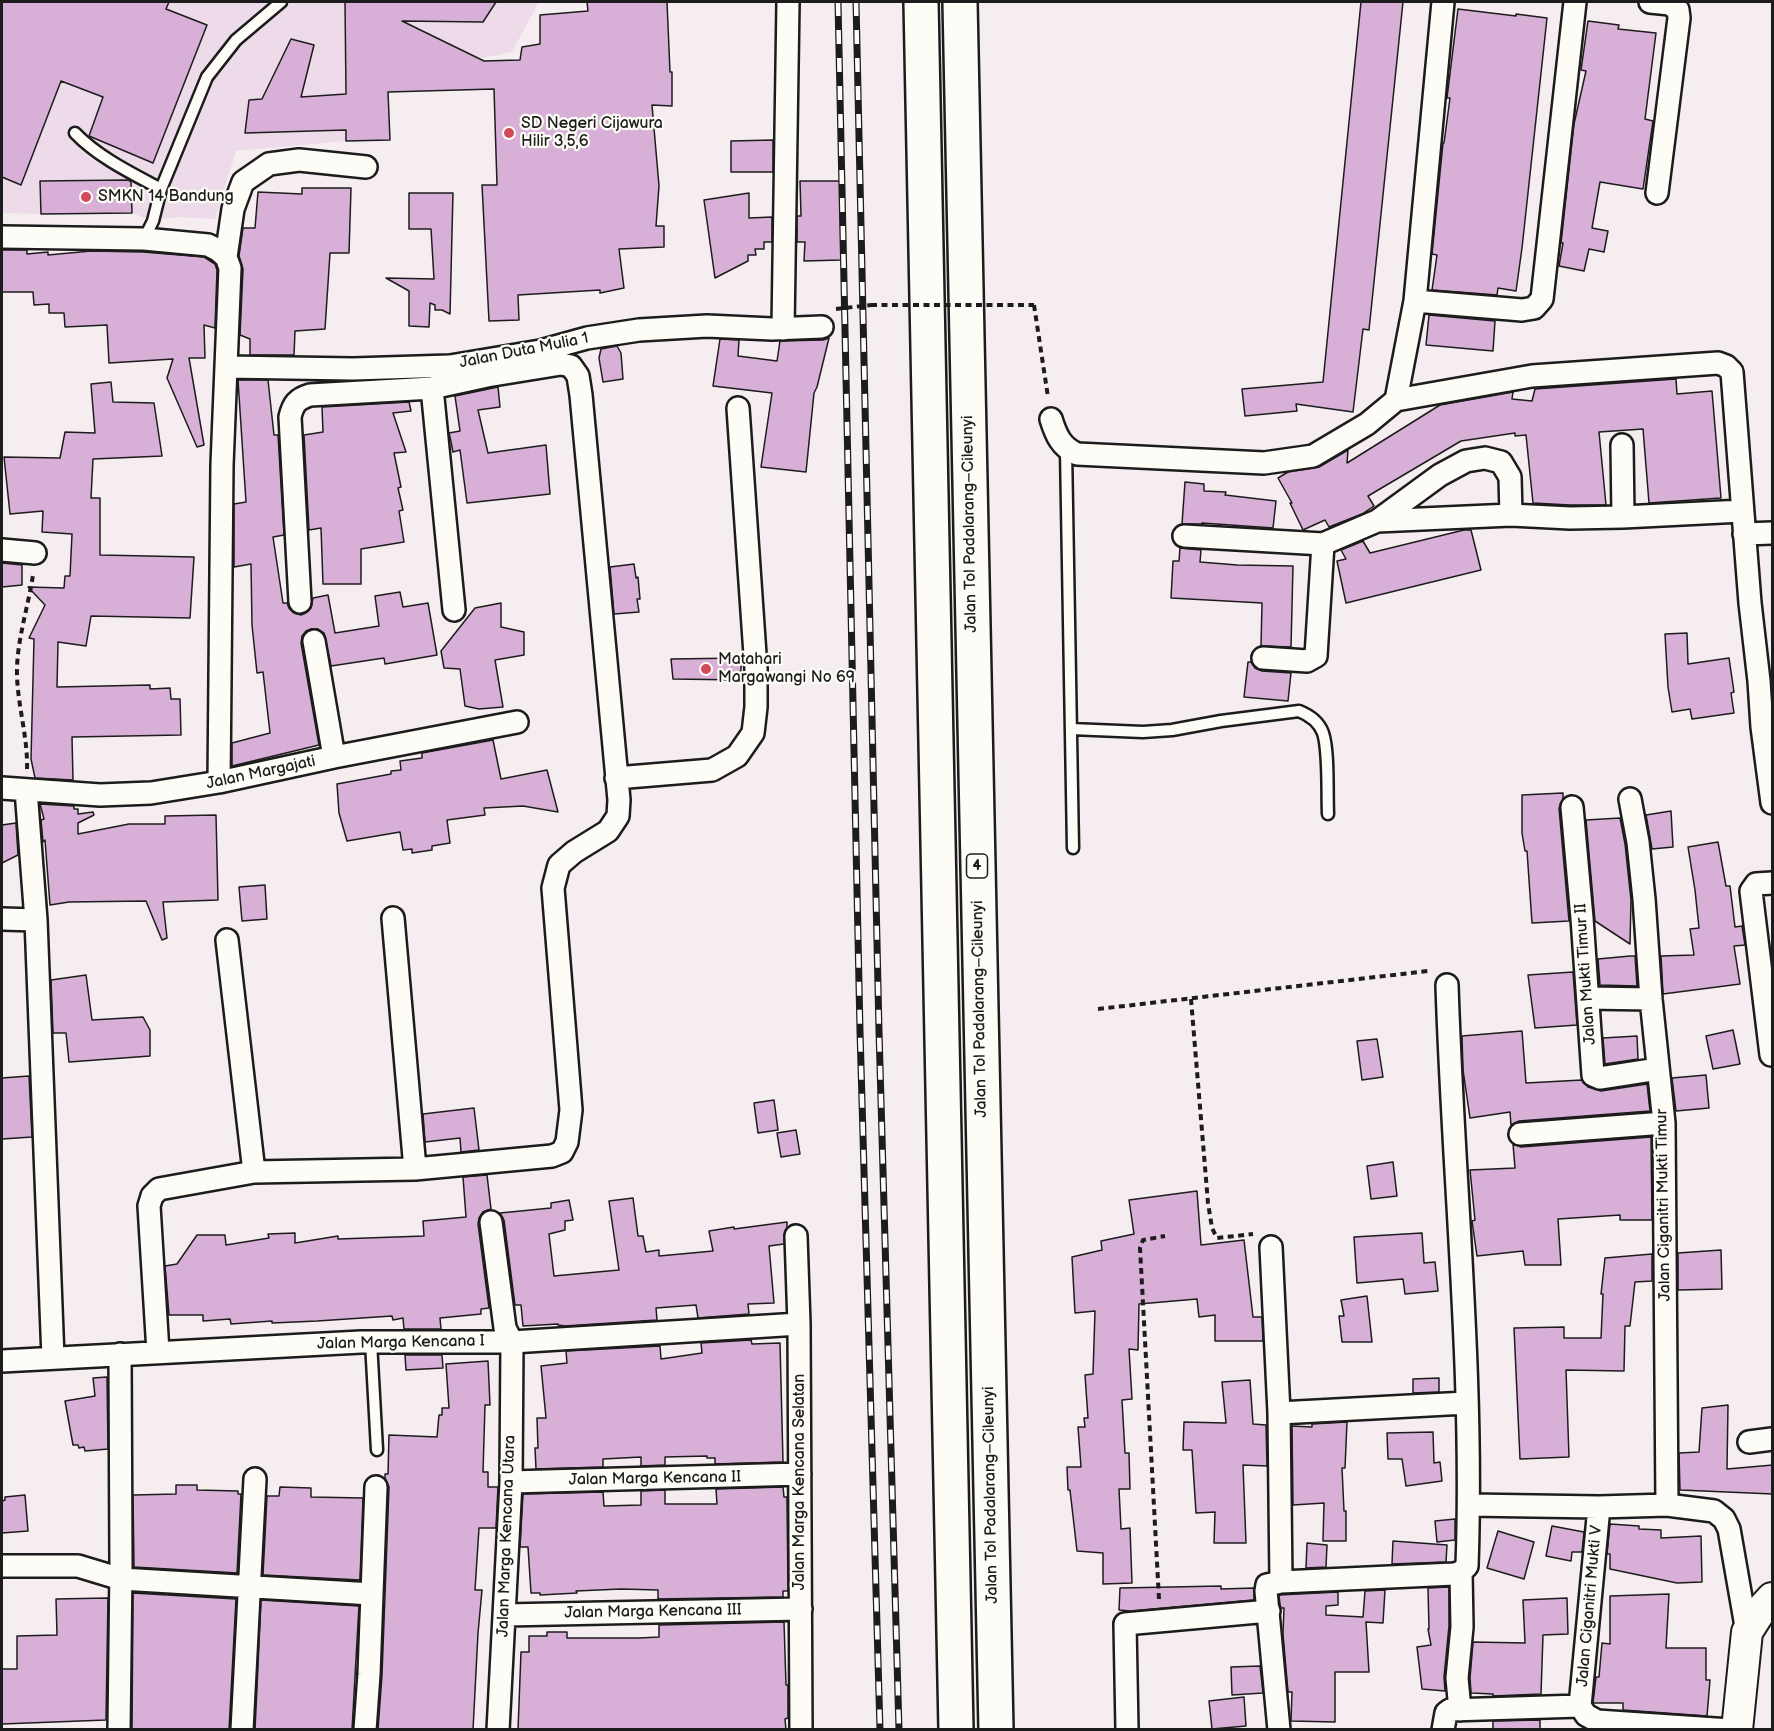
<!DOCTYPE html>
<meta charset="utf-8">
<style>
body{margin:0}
#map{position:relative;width:1774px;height:1731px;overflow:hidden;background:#f6edf1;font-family:"Balsamiq Sans",sans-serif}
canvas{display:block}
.frame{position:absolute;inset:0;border:3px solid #1c1c1c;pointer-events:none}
</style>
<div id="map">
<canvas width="1774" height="1731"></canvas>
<div class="frame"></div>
</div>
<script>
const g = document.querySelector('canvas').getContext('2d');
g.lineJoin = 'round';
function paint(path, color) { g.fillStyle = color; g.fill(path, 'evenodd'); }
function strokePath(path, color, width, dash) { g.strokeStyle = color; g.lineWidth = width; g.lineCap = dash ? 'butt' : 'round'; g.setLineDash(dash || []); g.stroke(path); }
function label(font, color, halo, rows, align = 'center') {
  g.font = font + ' "Balsamiq Sans",sans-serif'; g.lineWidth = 4.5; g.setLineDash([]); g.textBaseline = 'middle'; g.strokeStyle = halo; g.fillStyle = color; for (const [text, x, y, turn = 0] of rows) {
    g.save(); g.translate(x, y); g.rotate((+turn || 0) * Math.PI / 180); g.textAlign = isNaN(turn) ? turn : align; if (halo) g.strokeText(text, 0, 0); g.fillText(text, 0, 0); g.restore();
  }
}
paint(new Path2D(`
 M2 2H539L512 52 471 60 346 54V141L236 151 215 219 177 217 153 221 132 213 41 214 2 213Z`), '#eddbe9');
const building = new Path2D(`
 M2 2H169L166 9 207 25 153 163 89 136 103 97 61 81 21 185 2 177Z
 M345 2H496L483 22 402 21 484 61 520 60 522 47 540 44V15L588 11 587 2H667L670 72H672V106L652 105 659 186 656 226H664V247L619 249 624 288 600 293V290L518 295 519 320 489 321 482 185H497L494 89 388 92 390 140 346 141V130L245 133 249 100 262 99 291 39 314 45 301 97 346 94Z
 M1361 2H1403L1369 330 1363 329 1353 412 1296 404 1297 411 1245 416 1242 389 1323 382Z
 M1458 9 1516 16V14L1547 18 1522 248 1516 291 1498 288 1497 295 1432 290 1437 255 1432 254 1443 143H1444L1450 98H1447Z
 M1588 21 1619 25 1618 29 1656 33 1645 119 1653 121 1643 189 1600 182 1592 228 1608 231 1604 252 1589 249 1584 271 1559 266 1563 243H1561L1574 124 1586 71 1581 70Z
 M773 140V172H731V141Z
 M128 180 131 182 132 213 41 214 40 181Z
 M800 181H840L841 260 804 261 805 242H797V216H801Z
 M302 188H351L349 253H330L325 329 295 331 294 355H250V339L240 335 243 269 239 256 243 228H255L258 192 302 194Z
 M409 193H453L450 314 442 310H435V305L430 303 429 327 409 326V291L386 278 434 279 431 229H409Z
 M749 193V218L772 217V242H764V249H755L756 255H748V261L715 278 704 200Z
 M2 250H27V254L48 252V255L91 251 143 252 204 257 215 264 217 270 215 328 204 325 205 358H189L204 445 197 447 167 378 173 359 109 363 107 325 65 327 64 313H49V304L34 305 33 292H2Z
 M1429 315 1495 321 1493 351 1426 345Z
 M829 338 817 387 814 393 806 472 761 467 772 393 713 386 720 339 739 340 738 356 777 361 780 341 823 340Z
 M617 346 621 353 623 379 603 382 599 358 601 349Z
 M1676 379 1677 394 1712 391 1721 498 1649 503 1643 429 1599 432 1606 505H1570L1533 503 1526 435 1515 436V433L1461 441 1368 496 1374 506 1362 514 1329 527 1325 520 1303 530 1290 503H1292L1278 478 1288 472 1319 467 1348 450 1347 463 1440 405 1513 392 1512 399 1532 401 1535 389Z
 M238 380H268L274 435H278L284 535 273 537 283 603H287L289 608 294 613 301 615 307 612 311 608 313 598 328 595 335 633 379 626 375 596 400 592 403 607 428 603 437 655 385 664 384 658 331 666 324 633 318 629H311L306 631 302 636 301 643 319 745 232 766V743L270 733 263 672 257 673 252 625 251 564 234 567V504L246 502Z
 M111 382 113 402 154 403 162 456 93 459 91 498H100V555L194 557 190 618 91 616 86 646 58 642 57 687 150 685V689L170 688 171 699H180L181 735 72 737 73 780 35 778 31 759 34 639 29 638 45 605 28 587 64 588 65 576H70L72 534 42 532 43 511 10 514 4 457 60 458 65 432 95 433 91 384Z
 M498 387 500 407 478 410 488 453 546 445 550 494 467 503 460 450 453 452 450 437 449 433 460 431 455 396Z
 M409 402 411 411 393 413 406 452 394 453 401 487 398 488 403 510 399 511 404 542 361 549V584H323L321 528 309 530 304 435 323 432 322 407Z
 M1185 482 1204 484V491L1226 492 1225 495 1276 501 1273 528 1202 523V524H1182Z
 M1464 530H1471L1481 570 1346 603 1337 561 1346 559 1341 550 1363 541 1370 553Z
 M1180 548 1201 550 1200 562 1237 565 1293 566 1291 647 1261 646 1262 603 1171 598 1173 561H1179Z
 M2 563 22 565V585L2 587Z
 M634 564 636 578 638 577 640 599H637L639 612 614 614 610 567Z
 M501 603V627L524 632V655L495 660 503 707 479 709 465 706 460 669 444 668 441 651 475 608Z
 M1687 633 1688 664 1729 658 1734 692 1731 693 1734 713 1692 719 1690 709 1672 712 1668 687 1665 634Z
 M741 658V680L673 679 671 659Z
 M1248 662H1251L1255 668 1262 671 1291 673 1288 701 1244 697Z
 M493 740 501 779 547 770 558 812 523 806 484 808 485 815 447 820 450 843 432 846V850L412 853V849L403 850 400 832 347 841 339 813 337 784 391 774V771L401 770 400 761 422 758V753Z
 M1563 793V799L1559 808 1569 921 1532 923 1527 851H1525L1522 833V795Z
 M40 804 74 806V809H78V814L93 812 94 815 78 823V834L129 824H165V816L216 815 218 900 163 902 167 938 162 940 146 901 69 902 50 905 45 840 43 842 41 820 44 819Z
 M1671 811 1673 847 1652 849 1646 815Z
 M1620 818 1625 844 1631 900 1630 944 1595 921 1586 820Z
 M16 823 18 855 2 863V825Z
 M1718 842 1726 886H1730L1735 927 1742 926 1745 945 1734 946 1740 984 1663 994 1661 956 1694 955 1690 929 1699 928 1695 890 1688 847Z
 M265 885 267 919 242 921 239 887Z
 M1630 956H1635L1637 986 1600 985 1598 959Z
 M1573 972 1577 1025 1535 1028 1528 975Z
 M86 975 92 1020 143 1017 150 1030V1056L69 1062 66 1033H53L51 980Z
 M1733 1030 1740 1064 1713 1069 1706 1036Z
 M1522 1031 1526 1083 1582 1080 1588 1087 1601 1091 1647 1084 1650 1111 1519 1121 1511 1125 1510 1112 1470 1118 1463 1070 1462 1036Z
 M1637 1036 1638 1059 1605 1064 1603 1038Z
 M1377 1039 1383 1077 1362 1080 1357 1041Z
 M1706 1075 1709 1108 1676 1111 1672 1078Z
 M29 1076 32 1137 2 1139V1078Z
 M774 1100 778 1130 758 1133 754 1103Z
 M474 1108 479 1150 461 1152 460 1138 425 1142 423 1114Z
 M796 1130 800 1154 781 1157 777 1133Z
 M1651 1137 1652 1220H1620V1215L1558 1219 1561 1265H1525L1523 1251 1477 1256 1472 1221 1475 1220 1470 1170 1515 1168 1513 1144 1521 1147Z
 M1393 1162 1397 1196 1371 1199 1367 1166Z
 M487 1175 491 1209 483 1212 479 1218 478 1224 489 1308 481 1309V1314L440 1318 441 1329H404L403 1318 393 1320 392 1316 317 1321 272 1323V1321L231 1324 230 1319 203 1321V1315H169L165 1266 177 1264 197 1235H225L226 1245 269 1238 268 1234 295 1233V1243L338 1236V1239L424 1236 423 1221 466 1217 463 1177Z
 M1197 1191 1201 1245 1244 1240 1253 1317H1262L1263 1341H1215V1315L1199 1317 1197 1299 1139 1304 1138 1350 1129 1349 1132 1399 1122 1400 1125 1453H1129L1130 1489H1119L1121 1529 1130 1528 1132 1583 1103 1584V1553L1077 1551 1070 1490H1068L1067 1467H1081L1078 1427H1085L1084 1418H1088L1085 1375 1093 1374 1095 1311 1075 1313 1072 1257 1102 1250 1101 1241 1134 1234 1129 1200Z
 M633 1198 638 1236H643L646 1252 659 1250V1256L713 1251 709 1231 734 1227V1229L787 1222V1227L785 1231 784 1244 769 1246 774 1303 748 1304 749 1314 698 1318 696 1305 656 1308 657 1320 565 1326 558 1325V1324L523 1326 521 1305H515L504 1220 500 1213 551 1208V1203L569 1200 573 1220 565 1221V1230L549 1234 554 1276 619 1270 609 1201Z
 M1422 1233 1424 1263 1435 1262 1438 1291 1405 1294 1403 1279 1357 1283 1354 1237Z
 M1721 1250 1722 1289 1678 1290V1253Z
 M1652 1254V1281L1635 1282 1630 1326H1625L1624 1371 1566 1370 1569 1457 1520 1459 1514 1328 1564 1327V1338H1601L1603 1294H1601L1605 1258Z
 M1367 1296 1372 1342H1342L1339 1316H1344L1341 1300Z
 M751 1340 752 1344 780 1343 783 1462 715 1464V1458H707V1456L665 1457V1465L641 1466V1457L603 1459V1467L536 1469 535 1448H538L537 1418H546L541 1366 567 1363 566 1351 660 1346 661 1359 702 1353 701 1343Z
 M405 1355H442L443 1368 406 1370Z
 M488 1361 490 1405H485L483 1472H488V1487H498L496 1528H479L475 1590H482L478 1633 473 1730H378L382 1675 389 1487 385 1478V1474H388L389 1435 437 1437 439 1415H442V1408H449L446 1364Z
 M107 1377 108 1449 85 1451 84 1447 79 1448 78 1445H73L65 1401 95 1396 93 1378Z
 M1439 1378V1392L1413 1393V1379Z
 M1250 1380 1253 1424 1266 1425 1267 1466 1243 1465 1246 1543H1214L1215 1512 1196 1513 1192 1450H1183L1184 1422 1226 1423 1222 1382Z
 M1728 1405 1727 1469 1773 1465V1494L1680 1490 1679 1453 1699 1452 1702 1408Z
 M1347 1422 1345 1468H1342L1344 1511H1346V1541H1323L1324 1503 1293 1505 1292 1426 1312 1427V1424Z
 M1433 1432 1434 1463 1440 1462 1442 1481 1406 1486 1402 1459H1388L1387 1433Z
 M176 1485H197V1490L238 1491V1494H241L237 1573 134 1567 133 1495 176 1494Z
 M280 1487 311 1488V1497L363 1498 360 1580 263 1575 267 1496H279Z
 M783 1487 784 1497H787L788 1591H783V1597L658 1599V1590L621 1589 576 1591 577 1593 540 1595V1593H531L528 1547H520L523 1494 603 1492 604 1506 641 1505V1491L665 1490V1504H717L716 1489Z
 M25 1495 28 1531 2 1533V1501L5 1500V1497Z
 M1455 1519V1540L1437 1542 1435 1521Z
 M1610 1524 1639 1526V1529L1661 1530V1538L1701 1536 1702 1582 1677 1583 1610 1569V1554H1607Z
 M1552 1526 1584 1532 1582 1552H1572L1571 1561 1546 1556Z
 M1498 1531 1534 1542 1524 1579 1487 1568Z
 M1393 1541 1447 1545 1446 1562 1392 1564Z
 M1307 1543 1327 1545 1326 1567 1306 1568Z
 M1221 1586V1589L1254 1588V1600L1130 1611 1119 1610 1120 1588Z
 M1449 1587V1626L1444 1677 1445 1691 1422 1689 1417 1647 1431 1645 1428 1629H1429L1428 1588Z
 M1385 1590 1383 1623 1366 1622 1369 1672H1335V1722L1291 1721 1292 1692H1288L1283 1634 1284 1608H1281L1280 1605 1279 1595 1338 1592V1605L1326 1606V1615L1363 1617 1365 1591Z
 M133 1593 236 1599 229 1730H132Z
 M1669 1594 1666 1648H1706V1680H1710L1707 1716 1623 1710V1703H1593L1596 1677H1599L1602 1643 1610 1644V1596Z
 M108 1598 106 1720 2 1724V1669H17V1636L57 1635 56 1599Z
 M1567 1598 1568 1634 1543 1635 1541 1694 1493 1696V1694L1471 1693 1470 1678 1473 1642 1525 1643 1523 1600Z
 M261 1600 359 1606 352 1730H255Z
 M784 1622 786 1685H788V1718L785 1719 786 1730H518L521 1652H529V1636H547V1632H567V1638H639L659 1637V1625Z
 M1260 1666 1263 1693 1232 1695 1231 1667Z
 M1244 1697 1246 1726 1212 1729 1209 1701Z
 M1540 1720V1730H1493V1721Z`);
paint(building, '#d8b0d7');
strokePath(building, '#1c1c1c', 1.5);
const lane = new Path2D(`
 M75 133C98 157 131 173 161 189
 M144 239 153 221 161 189 207 77 236 40 281 2
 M1066 450 1073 848
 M1071 729 1143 732 1172 730 1221 721 1299 711C1309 715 1319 722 1323 733 1329 751 1327 793 1328 814
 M371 1342 377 1450`);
const street = new Path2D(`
 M1650 2 1670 4 1678 10 1679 18 1657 193
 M2 237 144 239 208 245 218 250 226 257 230 268 222 465 219 782
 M226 257 233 209 243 182 269 164 299 160 366 167
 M1415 301 1522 310 1534 308 1542 299 1575 2
 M783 329 788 2
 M226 367 353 369 450 366 540 351 587 338 639 330 707 326 772 329 822 327
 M432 388 454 610
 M1396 400 1415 301 1443 2
 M1051 419C1056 435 1061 447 1077 454L1264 463 1313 456 1367 424 1396 400 1532 376 1718 363 1726 366 1732 372 1750 603 1759 681 1762 727 1772 803
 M1622 445 1623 517
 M1377 521 1440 475 1466 461 1485 458 1501 462 1510 477 1511 515
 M1744 534 1772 533
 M1184 536 1323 544 1377 521 1511 515 1570 518 1623 517 1742 511
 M2 550 35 553
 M314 641 334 757
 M1263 658 1307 661 1316 656 1323 544
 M616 778 712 770 737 756 753 733 756 707V669L738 408
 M2 788 100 795 151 793 219 782 334 757 517 722
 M26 790 36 920 53 1358
 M1630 799 1638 842 1644 899 1651 999 1664 1123 1667 1505
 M1572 807 1582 918 1593 1075 1600 1078 1658 1069
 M393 918 415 1169
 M2 919 36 920
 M227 940 254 1172
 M1588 998 1651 999
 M1771 1055 1751 891 1756 884 1772 883
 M1520 1134 1664 1123
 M491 1222 505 1328 512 1342 511 1482 498 1730
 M796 1236 799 1324 801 1730
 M1271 1247 1279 1413
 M158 1352 149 1206 152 1196 159 1189 254 1172 415 1169 552 1156 562 1152 567 1142 571 1110 553 888 559 865 574 852 608 831 618 816 619 800 581 395 578 376 571 366 561 364 487 376 432 388 310 395C297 399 293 404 290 417L300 602
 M2 1361 361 1342H512L799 1324
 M1749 1442 1772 1439
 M511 1482 800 1474
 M1469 1505 1599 1507 1667 1505 1714 1511 1724 1519 1729 1529 1747 1632
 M1599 1507 1580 1706 1586 1715 1597 1721 1730 1730
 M2 1566H78L121 1579 372 1594
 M1281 1582 1279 1413 1466 1403
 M505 1615 801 1609
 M1460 1710 1457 1678 1462 1627 1461 1572
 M119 1730 121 1566 120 1354
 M242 1730 255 1479
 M365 1730 369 1674 376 1487
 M1127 1730 1125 1624 1269 1611
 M1279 1730 1266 1591 1267 1585 1281 1582 1454 1574 1461 1572 1467 1566C1474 1372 1453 1178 1447 985
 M1443 1730 1446 1713 1450 1710 1580 1706`);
const secondary = new Path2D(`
 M1737 1730 1747 1632 1761 1610 1772 1598`);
const highway = new Path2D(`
 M921 2 956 1730
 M960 2 996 1730`);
strokePath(lane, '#1c1c1c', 15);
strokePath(street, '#1c1c1c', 26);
strokePath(secondary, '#1c1c1c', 34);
strokePath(highway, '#1c1c1c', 38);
strokePath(new Path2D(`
 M1034 305 1048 397
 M836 309 871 305
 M27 769C28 738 18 707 17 676 16 643 28 608 33 575
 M1191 999 1208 1203 1212 1228 1217 1238 1253 1234
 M1098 1009 1428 971
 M1159 1599 1140 1248 1143 1240 1165 1236`), '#1c1c1c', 4, [6, 4.5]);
strokePath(lane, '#fdfcf7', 10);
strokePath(street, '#fdfcf7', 21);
strokePath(secondary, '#fdfcf7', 30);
strokePath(highway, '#fdfcf7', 33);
const rail = new Path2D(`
 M838 2 860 1031 880 1730
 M856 2 879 1031 899 1730`);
strokePath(rail, '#1c1c1c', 7);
strokePath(rail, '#fdfcf7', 4.5, [14]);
strokePath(new Path2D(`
 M871 305H1034`), '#1c1c1c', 4, [6, 4.5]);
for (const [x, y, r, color] of [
 [509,133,6,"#d1495b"],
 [86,197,6,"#d1495b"],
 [706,669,6,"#d1495b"]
]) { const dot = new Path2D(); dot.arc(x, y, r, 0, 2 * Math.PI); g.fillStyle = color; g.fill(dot); strokePath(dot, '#fdfcf7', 2); }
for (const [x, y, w] of [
 [977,866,21]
]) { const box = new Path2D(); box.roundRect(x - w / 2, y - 12, w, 24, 4.5); g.fillStyle = '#fdfcf7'; g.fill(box); strokePath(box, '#1c1c1c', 1.5); }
label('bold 15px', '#1c1c1c', null, [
 ["4",977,866]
]);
label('16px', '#1c1c1c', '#fdfcf7', [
 ["SD Negeri Cijawura",521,124],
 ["Hilir 3,5,6",521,142],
 ["SMKN 14 Bandung",98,197],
 ["Matahari",718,660],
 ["Margawangi No 69",718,678]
], 'left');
label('16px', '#1c1c1c', '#fdfcf7', [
 ["Jalan Duta Mulia 1",524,351,-11],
 ["Jalan Tol Padalarang–Cileunyi",970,524,-91],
 ["Jalan Margajati",261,773,-12],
 ["Jalan Mukti Timur II",1586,974,-94],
 ["Jalan Tol Padalarang–Cileunyi",980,1009,-91],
 ["Jalan Ciganitri Mukti Timur",1664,1205,-91],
 ["Jalan Marga Kencana I",401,1343,-1],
 ["Jalan Marga Kencana II",655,1479,-1],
 ["Jalan Marga Kencana Selatan",800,1482,-90],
 ["Jalan Tol Padalarang–Cileunyi",991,1495,-91],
 ["Jalan Marga Kencana Utara",507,1536,-88],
 ["Jalan Ciganitri Mukti V",1590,1606,-85],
 ["Jalan Marga Kencana III",653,1612,-1]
]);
</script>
